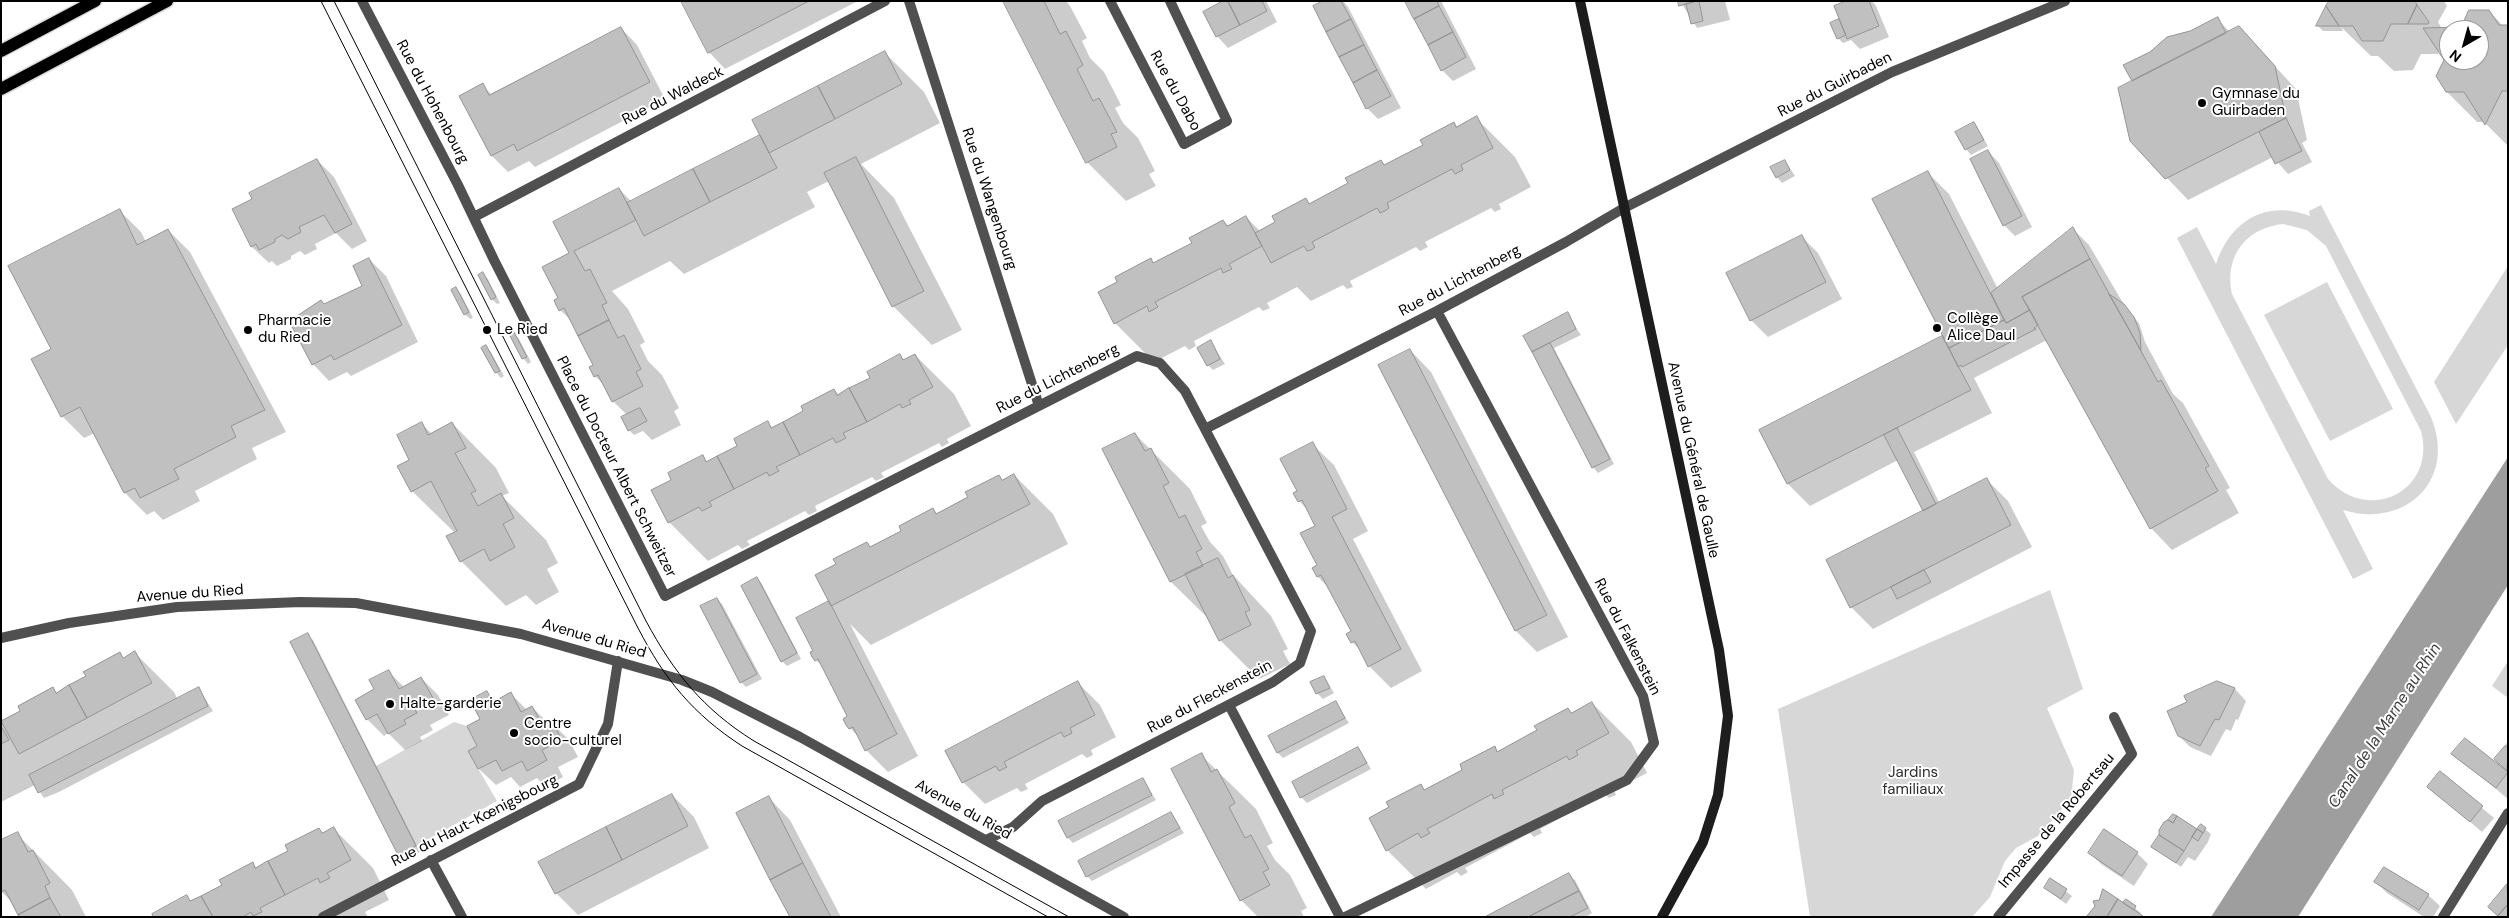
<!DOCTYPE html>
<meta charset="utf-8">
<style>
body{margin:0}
#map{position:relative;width:2509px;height:918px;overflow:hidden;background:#fff;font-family:"DM Sans",sans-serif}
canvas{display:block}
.frame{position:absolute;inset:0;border:2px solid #000;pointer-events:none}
.north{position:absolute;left:2439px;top:20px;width:50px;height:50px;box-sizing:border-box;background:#fff;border:1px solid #999;border-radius:50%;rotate:218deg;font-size:14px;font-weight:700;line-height:20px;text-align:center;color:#000}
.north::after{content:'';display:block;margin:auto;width:18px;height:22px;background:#000;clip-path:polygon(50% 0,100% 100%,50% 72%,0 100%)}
</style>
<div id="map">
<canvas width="2509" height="918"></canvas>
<div class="frame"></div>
<div class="north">N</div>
</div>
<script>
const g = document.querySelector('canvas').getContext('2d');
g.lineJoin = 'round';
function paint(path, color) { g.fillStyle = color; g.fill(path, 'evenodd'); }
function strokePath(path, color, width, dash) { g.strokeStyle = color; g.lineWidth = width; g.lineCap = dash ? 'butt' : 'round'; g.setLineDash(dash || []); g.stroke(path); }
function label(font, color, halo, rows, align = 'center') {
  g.font = font + ' "DM Sans",sans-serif'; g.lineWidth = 4; g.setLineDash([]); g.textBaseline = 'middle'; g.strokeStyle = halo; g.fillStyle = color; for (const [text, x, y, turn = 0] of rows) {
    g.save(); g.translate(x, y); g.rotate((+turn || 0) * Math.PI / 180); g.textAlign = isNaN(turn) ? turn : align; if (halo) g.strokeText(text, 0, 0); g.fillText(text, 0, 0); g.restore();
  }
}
paint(new Path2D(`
 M2321 205 2431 417C2457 480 2406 529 2343 510L2373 569 2353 579 2177 238 2197 227 2216 264C2230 221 2266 199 2310 216L2309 211ZM2283 224 2307 230 2326 246 2421 431C2437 491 2368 525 2328 479L2232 294C2224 257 2245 228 2283 224Z
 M2508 266V345L2456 424 2434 382Z
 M2327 282 2393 409 2330 441 2264 315Z
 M2050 590 2083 689 2047 708 2074 770 2071 799 2038 836 2016 848 2005 861 1990 897 1972 917H1810L1778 709Z
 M2508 661V698L2492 686Z
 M454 722 467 726 477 746 468 751 497 801 416 846 376 766Z`), '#d7d7d7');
paint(new Path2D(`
 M2508 457V585L2298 917H2211Z`), '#9e9e9e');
paint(new Path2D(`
 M683 1H858L725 69 709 52Z
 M1004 1H1066L1070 6 1087 38 1082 41 1090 58 1104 72 1121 105 1115 108 1123 123 1138 138 1155 171 1149 174 1156 186 1126 201 1087 162Z
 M1226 1H1266L1277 22 1228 48 1217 36Z
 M1326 1H1343L1348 7 1401 108 1378 119 1367 108Z
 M1406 1H1441L1476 69 1453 81 1442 70Z
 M1680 1H1725L1730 20 1697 28Z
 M1849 1H1872L1876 6 1889 37 1860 49 1851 40 1843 43 1838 38 1831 24 1841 20Z
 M2331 1H2444L2447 6 2438 22 2442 29 2462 28 2489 11 2503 26H2508V146L2484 122H2477L2446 91 2445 60 2439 51 2438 54H2421L2413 70 2394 71 2378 56H2371L2341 27 2343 31H2323L2318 26ZM2449 30H2479V60H2449Z
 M2217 19 2230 32 2260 50 2296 89 2307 140 2302 143 2312 162 2288 174 2273 157 2188 200 2131 140 2134 82 2190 32Z
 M621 28 637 45 665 99 535 167 529 161 508 172 492 156 482 85 492 95Z
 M885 53 924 92 940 123 861 164 894 198 962 330 932 345 893 306 829 181 807 192 815 207 684 274 670 261 612 291 628 309 645 342 640 345 648 361 662 375 679 408 674 411 681 425 652 440 643 431 634 435 629 430 628 416 613 401 606 387 595 376V366L573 322 560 310V298L570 254 619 189 632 202 761 135Z
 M1476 118 1515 157 1531 187 1499 204 1501 209 1495 212 1491 208 1425 242 1428 247 1420 251 1416 247 1350 281 1353 287 1347 289 1343 285 1311 301 1297 287 1267 303 1270 308 1263 311 1259 307 1194 341 1196 346 1189 350 1185 346 1154 362 1115 323 1119 282 1150 259 1155 264 1194 244 1223 221 1229 226 1246 217 1260 231 1277 222 1306 200 1311 205 1350 184 1381 161 1385 165 1425 145 1454 123 1458 127Z
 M1974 123 1988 146 1971 155 1966 149Z
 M1988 151 1999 163 2032 227 2015 236 2004 225Z
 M317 160 334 177 367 241 352 249 336 233 315 244 317 249 305 255 300 251 291 256V259L277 266 272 261 269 263 252 247 234 210Z
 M1785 161 1795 176 1782 183 1777 177Z
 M1927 172 1949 194 1998 289 2073 229 2089 245 2126 308 2139 323 2145 342 2173 394 2183 403 2230 488 2226 490 2239 513 2172 550 2151 528 2047 340 1974 378 1992 413 1914 452 1940 504 1987 480 2008 501 2032 547 1873 629 1851 607 1924 512 1898 460 1810 506 1788 484 1761 430 1944 336Z
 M119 210 141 232 146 242 168 230 190 252 286 432 252 448 257 459 195 491 200 501 163 520 154 511 147 515 125 493 95 433 84 438 62 416 33 360 52 350Z
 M1801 236 1818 253 1842 299 1768 337 1751 320Z
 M369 259 386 276 418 342 351 376 347 372 329 381 313 364 325 306 363 286Z
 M483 274 488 279 500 303 497 304 492 299Z
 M456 288 461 294 473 318 470 319 465 314Z
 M1567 314 1581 335 1554 348 1614 464 1598 473 1593 467 1525 336Z
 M514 333 519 339 531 362 528 364 523 358Z
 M1211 342 1225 364 1213 370 1208 365Z
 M486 347 491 352 504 376 501 378 496 372Z
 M1410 350 1431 372 1568 637 1537 652 1516 631Z
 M915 355 954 394 971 426 947 439 949 443 942 447 939 443 881 473 884 477 876 481 872 477 815 506 817 511 809 515 805 511 747 541 750 545 742 549 738 545 708 561 669 522 673 480 703 457 708 462 738 446 768 423 773 428 805 412 834 390 839 395 871 378 900 356 905 360Z
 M421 423 432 434 452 423 496 468 509 493 502 496 546 540 558 563 547 569 559 592 536 605 526 595 506 606 461 561 455 533 412 491 411 460Z
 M1135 434 1190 489 1207 523 1201 526 1210 542 1223 556 1233 575 1271 616 1288 649 1283 651 1290 664 1259 679 1220 640 1211 621 1171 582 1104 450Z
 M1312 444 1334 465 1368 531 1353 539 1422 671 1391 688 1369 666 1363 653 1352 642V632L1329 588 1318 577 1314 568 1319 566 1317 526 1309 511 1299 501V491Z
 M1014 475 1053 514 1068 544 871 645 850 624 918 756 888 772 866 750 861 739 850 728 849 717 825 669 816 660 815 652 829 603 833 606 817 576 838 565 867 543 872 548 903 532 933 510 938 514 969 498 998 476 1003 481Z
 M757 578 762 584 801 659 787 666 782 661Z
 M717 599 722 604 762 679 746 687 741 682Z
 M307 635 313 640 420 852 405 860 399 854 292 643Z
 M135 653 174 692 178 700 199 689 213 711 59 792 44 798 35 785 1 802V718L4 721 22 711 53 689 57 693 88 677 119 654 124 659Z
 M388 671 404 687 421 678 438 695 449 715 430 725 433 730 420 737 422 741 405 750 388 733 384 736 367 719 376 690Z
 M1324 677 1334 693 1323 699 1317 693Z
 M1078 683 1100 705 1116 737 1091 750 1093 755 1087 758 1082 754 1025 784 1028 789 1021 792 1017 788 985 804 963 782Z
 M2217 683 2235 689 2246 701 2238 720 2236 719 2231 731 2226 729 2211 756 2190 747 2179 736 2188 703Z
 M487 693 496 701 511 694 527 710 532 707 549 724 552 723 569 740 578 757 558 767 563 777 545 787 537 778 520 787 511 777 496 785 479 769 470 751 479 747Z
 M1335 702 1349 723 1283 758 1278 753 1270 737Z
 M1592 703 1631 742 1647 773 1614 790 1616 795 1609 798 1605 794 1540 829 1542 833 1534 837 1530 833 1465 868 1468 872 1461 876 1457 872 1426 889 1387 850 1391 808 1421 786 1426 791 1464 770 1494 747 1499 752 1539 731 1567 709 1572 714Z
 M2465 739 2508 774V799L2453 753Z
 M2508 741V770L2495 759Z
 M1358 748 1371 769 1307 803 1301 797 1293 782Z
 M1201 755 1256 809 1273 843 1267 846 1275 860 1290 875 1307 908 1301 911 1304 917H1258L1241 900Z
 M2440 773 2494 818 2482 832 2429 787Z
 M1143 780 1156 800 1073 843 1068 838Z
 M672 795 694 817 709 848 578 915 556 893Z
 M769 798 790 820 841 917H791Z
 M1171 814 1184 833 1092 881 1087 876Z
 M2201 826 2211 834 2208 842 2195 861 2188 857 2181 867 2153 847 2198 831Z
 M319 829 324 834 334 829 373 868 389 900 365 912 368 917H155L187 897 192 902 223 885 253 864 257 868 290 851Z
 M17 834 72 890 86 917H20L14 904 1 891Z
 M2090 853H2137L2148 864 2134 886 2101 864Z
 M2384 868 2428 895 2440 906 2433 917H2424L2387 893 2376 882Z
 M1569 875 1575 880 1592 913 1586 917H1488Z
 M2050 880 2072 896 2066 904 2045 888Z
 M2126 901 2141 913 2139 915 2124 904Z`), '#0003');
const building = new Path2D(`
 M681 1H809L708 53Z
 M1003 1H1044L1060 34 1066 31 1083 65 1077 69 1093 101 1099 98 1117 132 1111 134 1117 147 1086 163Z
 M1223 1H1228L1240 25 1216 37 1203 12Z
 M1228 1H1262L1267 11 1240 25Z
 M1323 1H1341L1351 19 1326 32 1313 6Z
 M1405 1H1437L1439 6 1414 19Z
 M1678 1H1697L1679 6Z
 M1699 1 1703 21 1691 24 1686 4Z
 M1846 1H1869L1879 26 1847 39 1834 6Z
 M2329 1H2415L2417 5 2408 24H2391L2383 41H2362L2353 26H2339L2326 6Z
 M2417 5 2429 22 2428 24H2408Z
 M1439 6 1453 32 1428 45 1414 19Z
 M2326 6 2339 26H2316Z
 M2469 10H2489L2499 25H2508V91H2502L2485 125 2464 92H2446L2436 76 2444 60 2423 28 2461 27ZM2449 30H2479V60H2449Z
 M2218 17 2226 33 2132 81 2123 65 2150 52 2167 37 2190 31Z
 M1351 19 1364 45 1339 57 1326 32Z
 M1839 19 1846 35 1837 39 1830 23Z
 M2239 26 2275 66 2286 118 2165 179 2130 141 2118 88Z
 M621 27 650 82 517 151 514 144 491 156 459 96 483 83 489 95Z
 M1453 32 1466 57 1441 71 1428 45Z
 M1364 45 1377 70 1353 83 1339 57Z
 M885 51 902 84 835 119 818 86Z
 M1377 70 1391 96 1366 109 1353 83Z
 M818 86 835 119 769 153 752 120Z
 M1477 116 1493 148 1461 165 1463 170 1455 174 1452 169 1387 203 1389 208 1385 211 1380 213 1377 208 1312 242 1315 247 1311 250 1307 251 1304 246 1271 263 1255 233 1275 222 1272 216 1306 198 1309 204 1348 183 1345 178 1381 160 1384 165 1423 145 1420 140 1454 122 1456 127Z
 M2286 118 2302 151 2275 164 2259 132Z
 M1974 122 1984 140 1965 150 1955 132Z
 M760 135 777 168 710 202 693 169Z
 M1988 150 2022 216 2003 226 1970 159Z
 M856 157 924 291 892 307 824 173Z
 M317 159 352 224 335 233 324 215 299 227 301 232 288 239 282 235 275 239V242L259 250 256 244 251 247 232 209 252 199 249 193Z
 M1785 160 1790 170 1776 178 1770 167Z
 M693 169 710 202 644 236 627 203Z
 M1928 171 2004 320 1949 348 1872 199Z
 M619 188 636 220 574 251 585 271 590 269 607 303 602 305 609 320 578 336 564 308 559 311 556 305 554 300 558 298 542 267 569 253 553 222Z
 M120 209 137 245 168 229 265 410 231 426 236 437 174 469 179 479 140 498 135 488 124 493 80 407 61 417 31 359 51 349 8 266Z
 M1246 216 1262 246 1229 264 1232 269 1223 273 1221 268 1155 302 1158 307 1149 312 1147 306 1114 324 1098 292 1117 282 1115 277 1151 258 1153 263 1192 243 1189 238 1223 220 1227 226Z
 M2073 227 2090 259 2022 297 2030 310 2006 323 1991 293Z
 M1802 235 1826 282 1750 321 1726 273Z
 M369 258 402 325 334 360 331 355 312 365 292 327 296 324 294 318 321 300 324 304 362 286 353 266Z
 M2090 259 2158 382 2161 380 2209 466 2205 468 2218 491 2150 529 2022 297Z
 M483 272 496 297 491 300 478 275Z
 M456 287 469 312 464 315 451 290Z
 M2109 294 2124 304 2134 317 2140 333 2141 350Z
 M2030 310 2038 325 2034 328 2036 329 1962 367 1961 365 1958 367 1949 348 2004 320 2006 323Z
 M1568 312 1576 329 1532 352 1523 336Z
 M609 320 618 338 624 335 641 369 636 372 643 386 612 402 598 375 594 377 589 367 593 365 578 336Z
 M514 332 527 357 522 359 509 334Z
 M1942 336 1971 390 1787 484 1759 430Z
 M1211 340 1220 359 1207 366 1197 348Z
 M1550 343 1610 459 1592 468 1532 352Z
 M486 345 500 371 495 373 481 348Z
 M1410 349 1547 615 1515 631 1378 365Z
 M900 354 903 360 915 354 933 387 909 400 911 404 902 408 900 404 867 422 849 388 870 378 867 372Z
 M849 388 867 422 843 433 846 438 836 443 833 438 800 455 783 422 803 411 801 406 834 389 837 395Z
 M640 408 647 421 628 431 621 417Z
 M768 421 771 428 783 422 800 455 776 467 779 471 769 476 767 472 734 489 717 456 737 446 734 439Z
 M422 422 428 435 452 422 466 448 455 453 476 491 471 493 478 506 501 493 514 518 503 524 515 547 490 561 484 549 460 562 446 536 457 531 431 481 411 492 397 466 409 460 397 435Z
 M1897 428 1936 504 1923 511 1884 435Z
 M1135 433 1145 451 1151 448 1169 483 1163 486 1179 518 1185 515 1202 549 1196 552 1203 566 1170 582 1102 449Z
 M1313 442 1347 509 1332 517 1401 649 1368 667 1355 641 1351 643 1346 634 1351 631 1321 575 1317 577 1312 568 1317 565 1300 533 1315 526 1302 500 1298 502 1293 493 1297 491 1280 459Z
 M703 455 706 462 717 456 734 489 709 502 712 506 702 511 699 507 668 523 651 490 671 480 668 473Z
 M1014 474 1030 504 831 606 815 575 836 564 833 559 867 542 870 547 901 531 899 526 933 508 936 514 968 497 965 492 999 475 1002 480Z
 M1987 478 2011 525 1850 608 1826 560Z
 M1218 558 1228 578 1233 575 1242 594 1250 610 1245 612 1251 625 1219 641 1185 574Z
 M1924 570 1931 582 1897 599 1891 587Z
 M757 577 797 653 781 662 741 586Z
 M717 598 757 674 740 683 700 606Z
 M829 601 897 734 865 751 853 727 849 729 846 725 843 719 847 716 818 659 815 661 812 657 810 652 813 651 796 618Z
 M308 633 416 846 398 855 290 642Z
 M135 651 152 683 87 718 69 685 86 676 83 672 120 652 123 658Z
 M389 670 399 689 421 677 433 698 414 708 417 713 404 720 406 724 388 734 377 714 366 720 355 700 374 689 369 680Z
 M1324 676 1330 688 1316 694 1310 682Z
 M1078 681 1095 715 1070 728 1072 733 1064 737 1061 732 1004 762 1007 767 999 771 996 766 962 783 945 751Z
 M2217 681 2235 688 2219 720 2215 719 2200 746 2178 736 2167 711 2187 702 2184 696Z
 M69 685 87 718 19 754 1 721 20 711 18 706 53 687 56 693Z
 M199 687 208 706 38 793 29 775Z
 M487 691 493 702 511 692 521 712 532 706 543 726 552 721 562 740 542 750 547 760 527 771 522 761 502 771 496 760 478 769 468 751 477 746 467 726 480 719 470 700Z
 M1336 701 1345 718 1277 753 1268 736Z
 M1592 702 1609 733 1576 751 1578 755 1569 760 1567 756 1502 790 1504 794 1494 799 1492 794 1427 829 1430 833 1421 838 1418 833 1386 851 1369 818 1389 807 1386 802 1421 784 1424 790 1462 770 1460 764 1495 746 1497 752 1537 730 1534 726 1568 708 1571 713Z
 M1 726 9 740 1 744Z
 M2465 738 2508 772 2496 788 2451 754Z
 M2505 746 2508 748 2507 771 2494 759Z
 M1358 747 1367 763 1300 798 1292 782Z
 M1202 753 1211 772 1217 769 1235 803 1229 807 1245 838 1251 835 1269 869 1263 872 1270 885 1240 901 1171 769Z
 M2440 771 2483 806 2470 822 2427 787Z
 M1143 778 1152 795 1067 838 1058 821Z
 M672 794 688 826 622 860 606 827Z
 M769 796 803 863 770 880 736 813Z
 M1171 812 1180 828 1086 877 1078 861Z
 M2173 814 2177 816 2173 823 2168 820Z
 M2177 816 2197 829 2184 851 2159 835V830L2164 822 2168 820 2173 823Z
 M2201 824 2206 828 2203 833 2197 829Z
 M334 827 351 860 327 873 330 878 320 883 318 878 285 895 268 861 288 851 285 845 319 828 322 833Z
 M606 827 622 860 555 894 538 862Z
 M2104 829 2138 852 2122 876 2088 853Z
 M2197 829 2203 833 2198 841 2192 837Z
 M18 832 28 852 33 850 50 883 45 886 50 898 18 915 5 890 1 892V840Z
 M2159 835 2184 851 2176 863 2151 847Z
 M268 861 285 895 260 908 262 912 253 916 251 912 243 917H213L201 896 222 885 219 880 253 862 255 868Z
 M803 863 821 898 831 917H790L770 880Z
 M2384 867 2429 894 2419 910 2374 882Z
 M1569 873 1579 891 1528 917H1485Z
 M2050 878 2067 889 2061 899 2044 888Z
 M2507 884 2508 904 2498 916 2488 907Z
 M2103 889 2118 899 2107 917H2086L2095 906 2093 901 2099 900Z
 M1579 891 1588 908 1570 917H1528Z
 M187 895 190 901 201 896 213 917H153L152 914Z
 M50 898 61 917H19L18 915Z
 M2118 899 2143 916V917H2107Z
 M2126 899 2136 906 2134 910 2123 903Z
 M2508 904V917H2499L2498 916Z`);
paint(building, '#c0c0c0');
strokePath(building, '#949494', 1);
const primary = new Path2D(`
 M1 51 95 1
 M1 89 167 1`);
strokePath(primary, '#dbdbdb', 15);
strokePath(new Path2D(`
 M362 1 458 185 494 260 665 596 1137 356 1160 363 1185 391 1205 429 1437 311 1566 242 1624 208 1892 72 2065 1
 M909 1 1039 406
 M1110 1 1184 144 1227 121 1170 1
 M474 217 885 1
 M1 638 69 623 177 607 300 602 356 603 521 634 682 680 712 692 800 737 1124 917
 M1229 705 1340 917
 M986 840 1013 827 1042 801 1273 682 1300 663 1311 631 1205 429
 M431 860 462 917
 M323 917 579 784 608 724 618 661
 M1345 917 1627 780 1654 743 1643 696 1437 311
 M1998 917 2132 754 2114 717
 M2443 917 2508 813`), '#505050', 10);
strokePath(new Path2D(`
 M1580 1 1719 650 1728 716 1718 795 1703 842 1662 917`), '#1d1d1d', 10);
strokePath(primary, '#000', 12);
strokePath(new Path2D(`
 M321 1 638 628C665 680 693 714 742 746L1048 917
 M334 1 646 621C674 673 703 709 754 741L1069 917`), '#000', 1);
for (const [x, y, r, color] of [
 [2202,103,5,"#000"],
 [1937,328,5,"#000"],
 [248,330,5,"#000"],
 [487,330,5,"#000"],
 [390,704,5,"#000"],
 [514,733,5,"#000"]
]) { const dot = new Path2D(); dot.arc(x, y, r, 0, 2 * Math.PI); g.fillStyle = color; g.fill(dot); strokePath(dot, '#fff', 2); }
label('15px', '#000', '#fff', [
 ["Rue du Guirbaden",1835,85,-27],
 ["Rue du Dabo",1175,91,61],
 ["Rue du Waldeck",673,96,-27],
 ["Rue du Hohenbourg",432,102,62],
 ["Rue du Wangenbourg",989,199,72],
 ["Rue du Lichtenberg",1460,281,-28],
 ["Rue du Lichtenberg",1058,379,-27],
 ["Avenue du Général de Gaulle",1693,460,78],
 ["Place du Docteur Albert Schweitzer",616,467,63],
 ["Avenue du Ried",190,594,-4],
 ["Rue du Falkenstein",1627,637,63],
 ["Avenue du Ried",594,639,16],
 ["Rue du Fleckenstein",1210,697,-28],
 ["Avenue du Ried",963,810,29],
 ["Rue du Haut-Kœnigsbourg",475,821,-27],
 ["Impasse de la Robertsau",2057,821,-50]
]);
label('15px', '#000', '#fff', [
 ["Gymnase du",2212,94],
 ["Guirbaden",2212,111],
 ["Collège",1947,319],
 ["Alice Daul",1947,336],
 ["Pharmacie",258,321],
 ["du Ried",258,338],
 ["Le Ried",497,330],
 ["Halte-garderie",400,704],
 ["Centre",524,724],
 ["socio-culturel",524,741]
], 'left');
label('15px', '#2e2e2e', '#fff', [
 ["Jardins",1913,773],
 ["familiaux",1913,790]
]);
label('italic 16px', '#3f3f3f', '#fff', [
 ["Canal de la Marne au Rhin",2385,726,-57]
]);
</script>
